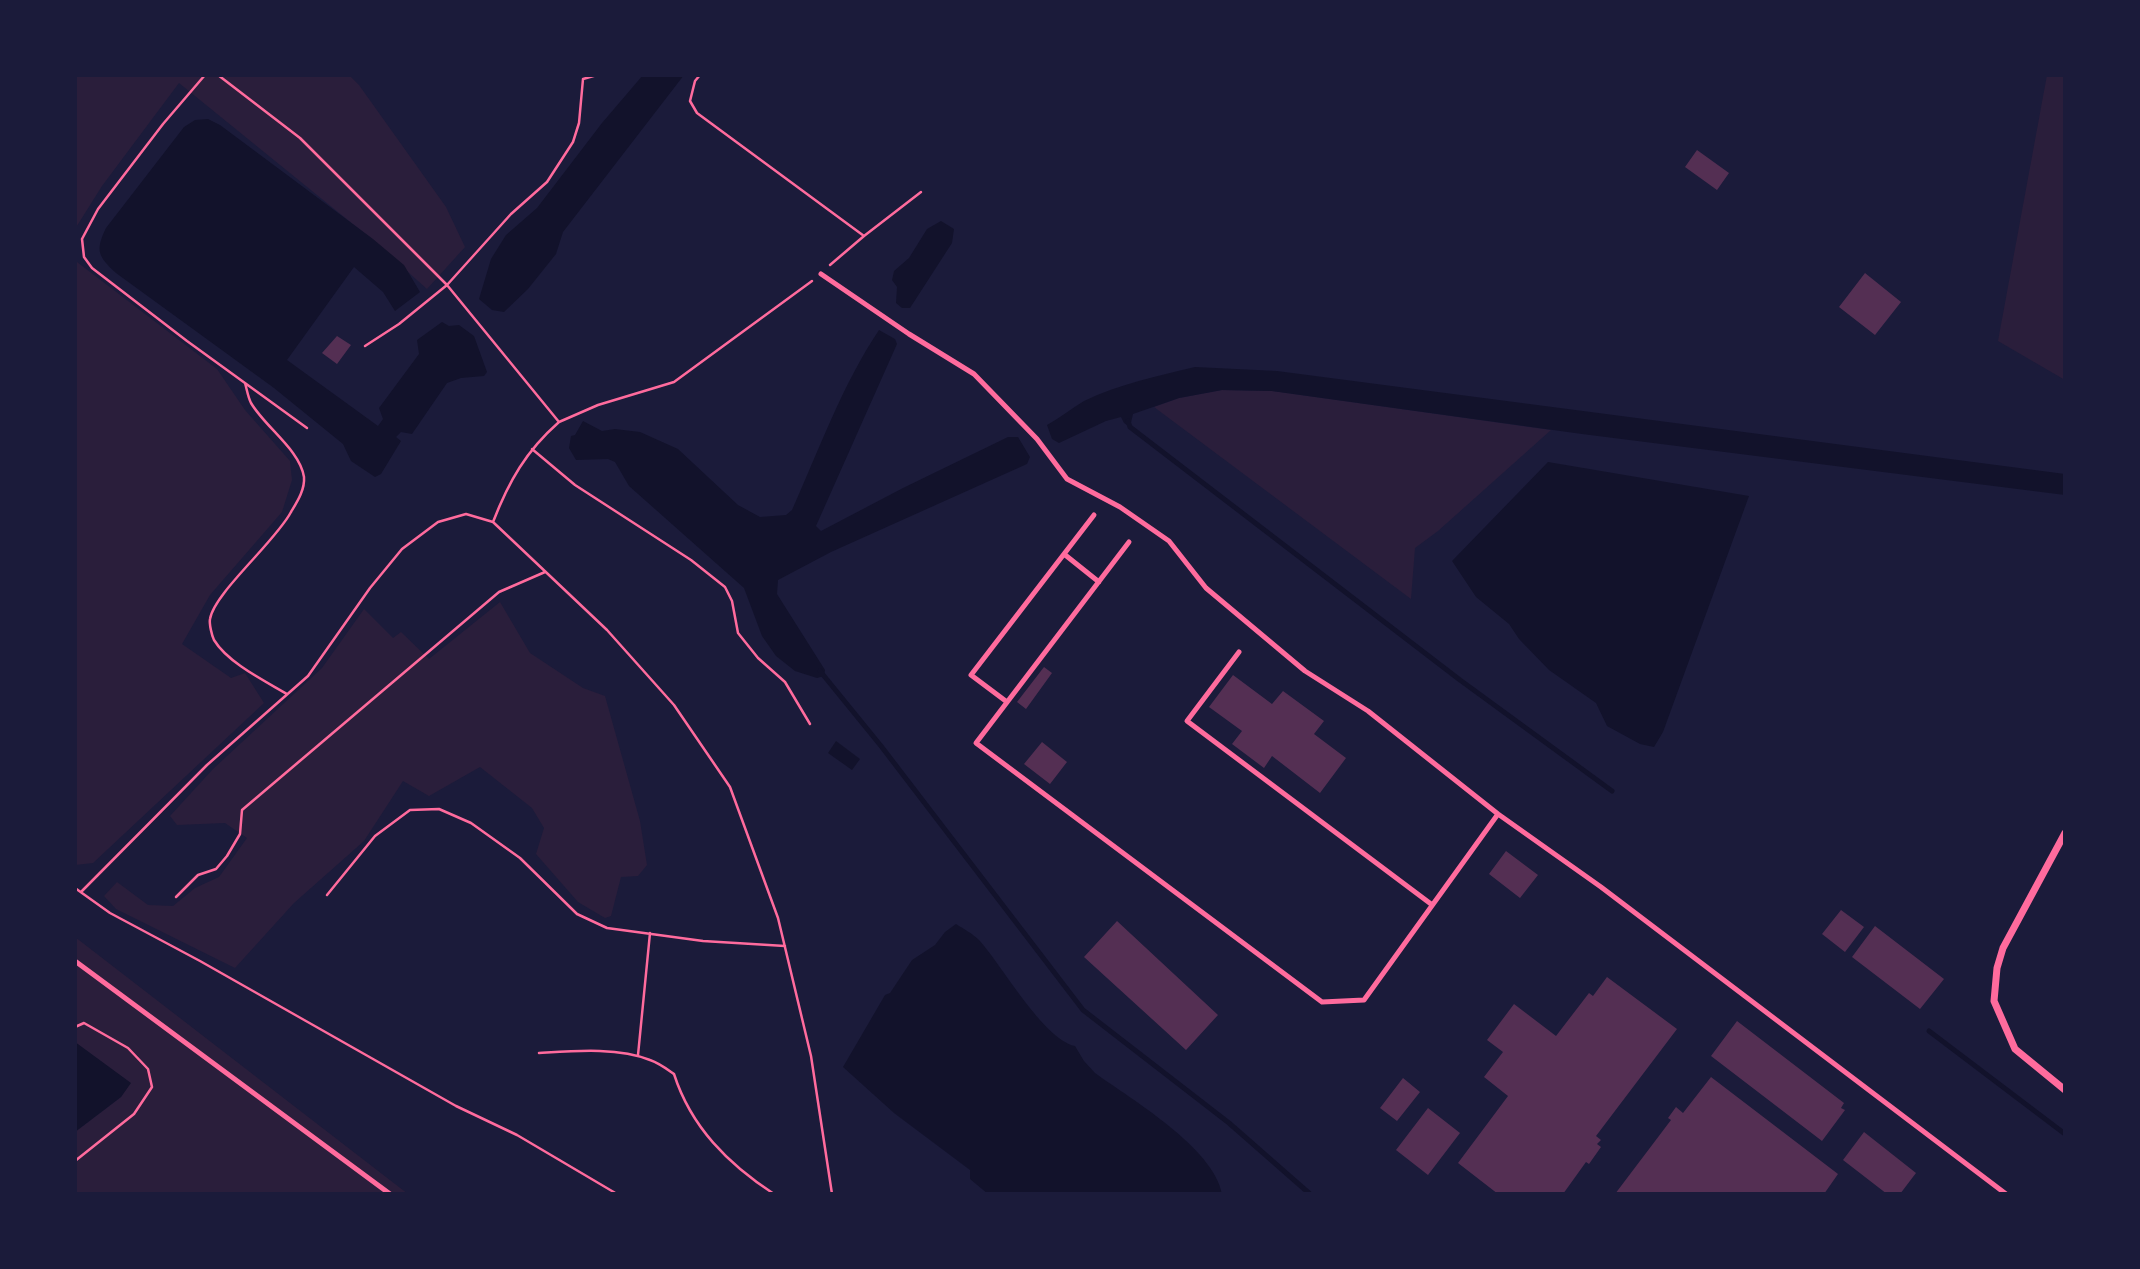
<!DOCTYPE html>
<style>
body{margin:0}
#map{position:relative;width:2140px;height:1269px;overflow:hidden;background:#1b1b3a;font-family:Jost,sans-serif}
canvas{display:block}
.frame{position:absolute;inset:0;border:77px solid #1b1b3a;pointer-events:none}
</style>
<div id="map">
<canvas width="2140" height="1269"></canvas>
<div class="frame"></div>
</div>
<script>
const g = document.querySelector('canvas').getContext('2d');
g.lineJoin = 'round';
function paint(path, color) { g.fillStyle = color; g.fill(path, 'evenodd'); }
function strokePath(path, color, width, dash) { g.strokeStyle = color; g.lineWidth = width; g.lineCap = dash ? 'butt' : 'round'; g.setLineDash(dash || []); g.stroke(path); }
paint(new Path2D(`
 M75 75H349L359 85 446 207 465 247 427 289 370 238 179 83 102 186 75 229Z
 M2047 75H2065V380L1998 341Z
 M75 258 77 262 217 369 245 410 290 461 292 480 282 512 210 595 182 644 231 678 245 673 264 703 93 863 75 865Z
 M1222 390 1272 391 1551 430 1438 531 1415 548 1411 599 1154 407 1179 398Z
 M500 602 530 653 583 688 605 696 640 821 647 865 638 876 621 877 611 916 605 918 578 902 536 854 544 828 532 808 480 767 429 796 403 781 364 841 294 903 235 968 116 909 104 896 117 882 148 905 173 906 195 888 219 877 247 838 225 823 177 825 170 816 213 769 322 668 364 609 393 638 401 632 429 659Z
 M75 937 408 1194H75V1132L121 1097 130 1083 75 1042Z`), '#2a1e3b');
paint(new Path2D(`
 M643 75H684L563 232 556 254 528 289 504 312 492 310 479 299 491 259 506 235 537 208 602 123Z
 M208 119 220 125 373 239 404 265 420 292 395 311 383 292 354 267 287 360 378 426 383 419 379 408 419 354 417 340 442 322 449 326 459 325 474 336 487 372 484 376 461 378 447 383 412 434 401 432 396 437 401 441 381 474 375 477 351 461 343 444 274 388 116 273C98 256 95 251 106 228L184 127 195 120Z
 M941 221 954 229 952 243 910 308H902L896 303 897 287 892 280 894 271 909 258 927 229Z
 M879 330 895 339 897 344 816 526 821 531 903 488 1008 437H1018L1030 457 1027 464 831 552 778 580 777 594 825 670 824 676 817 678 795 671 776 656 762 636 744 588 629 486 615 462 608 459 576 460 569 448 571 436 575 435 583 421 602 431 615 429 640 432 678 449 738 505 760 517 786 515 792 510C819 450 842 385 879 330Z
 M1195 367 1277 371 2065 474V495L1582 434 1272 391 1222 390 1179 398 1133 414 1130 427 1124 423 1121 417 1106 421 1059 443 1052 439 1047 425C1060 418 1072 408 1084 401 1119 384 1158 376 1195 367Z
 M1548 462 1749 496 1663 732 1654 747 1640 744 1607 726 1596 703 1549 670 1519 639 1509 624 1476 597 1452 561Z
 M836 741 860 759 852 770 828 753Z
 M956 924C964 929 973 934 979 940 1002 965 1043 1039 1075 1046L1084 1061 1095 1073C1131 1099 1214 1148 1222 1194H988L970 1179V1170L894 1113 843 1067 885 995 890 993 912 960 935 945 945 932Z
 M75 1042 131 1083 121 1097 75 1132Z`), '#12122b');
strokePath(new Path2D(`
 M1128 421 1130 427 1460 680 1612 791
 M820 671 881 746 1083 1010 1229 1123 1310 1194
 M1929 1031 2065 1134`), '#12122b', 5);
paint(new Path2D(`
 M1697 150 1729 173 1717 190 1685 167Z
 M1865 273 1901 302 1875 335 1839 307Z
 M337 336 351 345 337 364 322 353Z
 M1044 667 1052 673 1026 709 1017 702Z
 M1233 675 1272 704 1283 691 1324 721 1314 734 1346 758 1320 793 1272 756 1264 768 1232 744 1242 731 1209 707Z
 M1042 742 1067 762 1050 784 1024 764Z
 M1506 851 1538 875 1520 898 1489 874Z
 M1841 910 1864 927 1845 952 1822 934Z
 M1117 921 1218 1015 1186 1050 1084 957Z
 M1875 926 1944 979 1920 1009 1852 957Z
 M1607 977 1677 1029 1596 1136 1601 1140 1597 1144 1601 1147 1589 1164 1586 1162 1563 1194H1498L1458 1163 1508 1096 1484 1077 1503 1052 1487 1040 1514 1004 1556 1036 1589 993 1593 996Z
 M1737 1021 1844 1103 1841 1108 1845 1110 1822 1141 1711 1056Z
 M1711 1077 1838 1174 1824 1194H1615L1671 1120 1668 1118 1676 1107 1683 1113Z
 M1403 1078 1420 1092 1397 1121 1380 1108Z
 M1428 1108 1460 1133 1428 1175 1396 1150Z
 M1864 1132 1916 1173 1900 1194H1887L1843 1160Z`), '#542f53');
strokePath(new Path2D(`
 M205 75 163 124 98 209 82 239 84 257 92 268 187 341 307 428
 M218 75 300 138 447 285 559 422C526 451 509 481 493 522
 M700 75 695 81 690 101 697 113 864 236 830 265
 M583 79 597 75
 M864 236 921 192
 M365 346 399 324 447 285 511 214 547 182 573 142 579 123 583 79
 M245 383C247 390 248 397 251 403 265 427 300 450 304 477 305 490 297 502 291 512 276 541 214 593 210 619 209 624 212 636 214 640 228 663 265 681 287 694
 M559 422 598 405 674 382 812 281
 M532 449 575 485 691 560 725 587 732 601 738 633 758 658 785 682 810 724
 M75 888 110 913 200 961 456 1106 517 1135 617 1194
 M81 892 207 765 308 676 370 588 402 549 438 522 466 514 493 522 607 630 674 705 730 787 778 918 811 1056 832 1194
 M327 895 375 836 410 810 439 809 471 823 520 858 577 914 607 928 703 941 785 946
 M176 897 198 875 216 869 227 856 240 834 242 810 499 592 545 572
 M75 1027 84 1023 128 1048 148 1069 152 1087 134 1114 75 1161
 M539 1053C573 1051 618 1047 650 1060 659 1063 667 1069 674 1074 691 1127 728 1164 774 1194
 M638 1055 650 933`), '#ff6b9d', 2.5);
strokePath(new Path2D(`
 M821 274 909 334 974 374 1037 439 1067 479 1120 507 1169 541 1206 588 1305 671 1368 711 1498 814 1601 887 2006 1194
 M1129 542 976 743 1322 1002 1364 1000 1498 814
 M1064 554 1099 582
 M1239 652 1187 721 1431 904
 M1007 702 971 675 1094 515
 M75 961 390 1194`), '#ff6b9d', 5);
strokePath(new Path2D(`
 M2065 833 2003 948 1997 968 1994 1001 2015 1049 2065 1090`), '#ff6b9d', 7);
</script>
